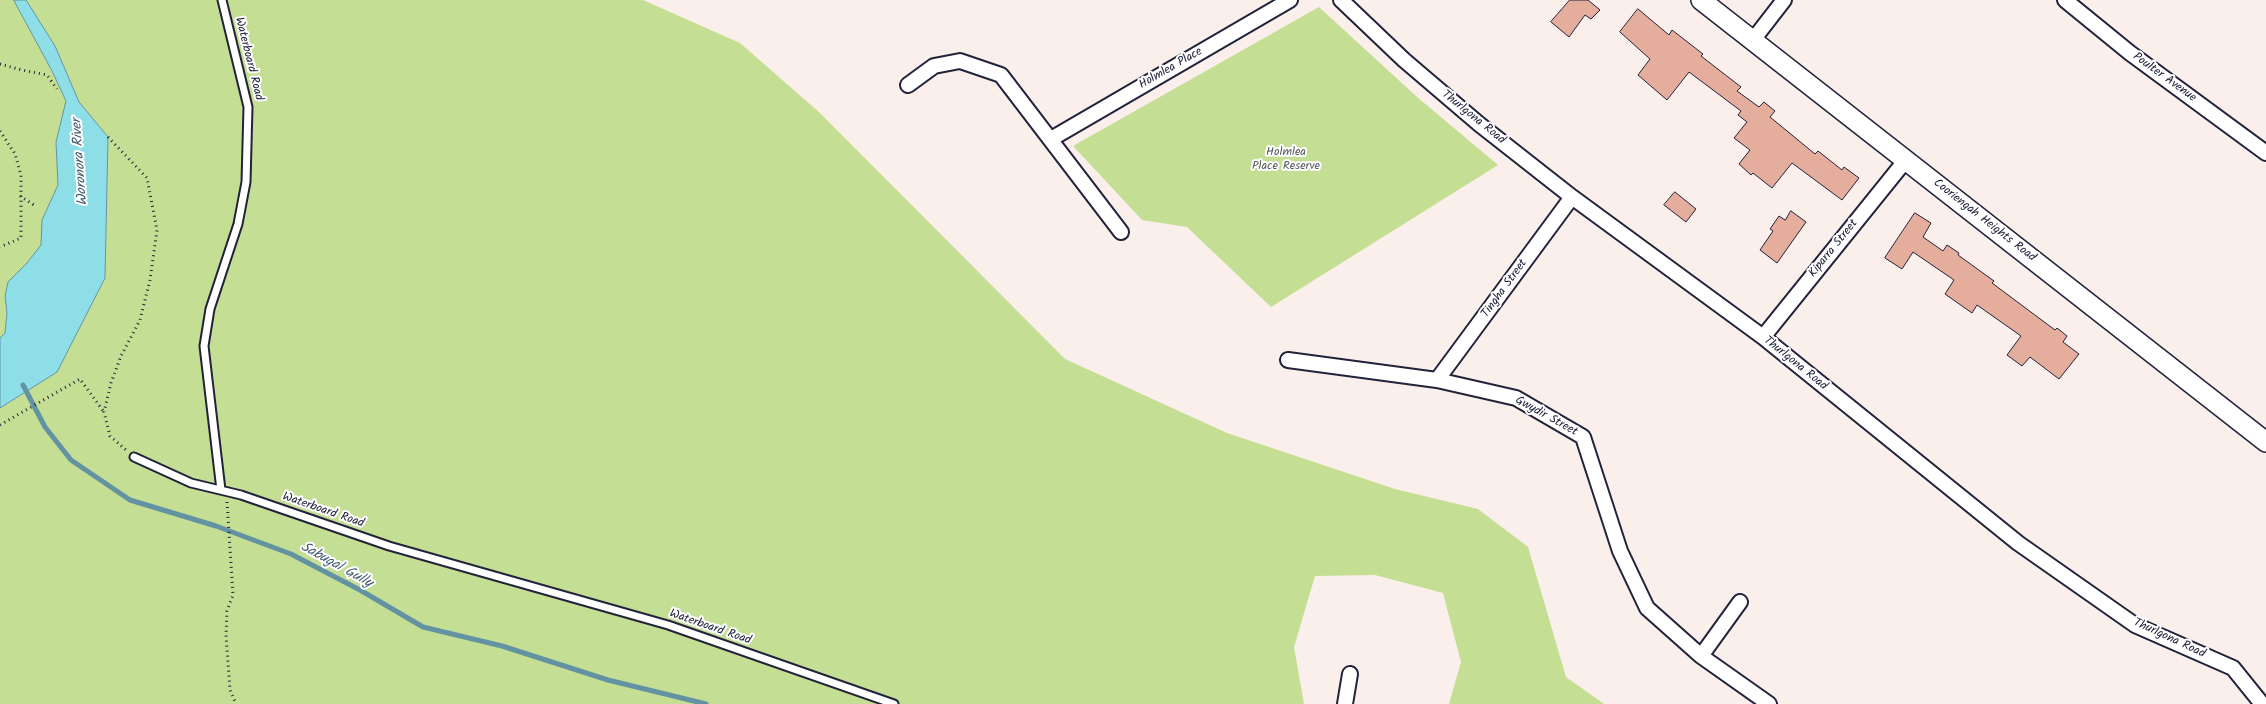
<!DOCTYPE html>
<style>
body{margin:0}
canvas{display:block;background:#faefeb}
</style>
<canvas width="2266" height="704"></canvas>
<script>
const g = document.querySelector('canvas').getContext('2d');
g.lineJoin = 'round';
function paint(path, color) { g.fillStyle = color; g.fill(path, 'evenodd'); }
function strokePath(path, color, width, dash) { g.strokeStyle = color; g.lineWidth = width; g.lineCap = dash ? 'butt' : 'round'; g.setLineDash(dash || []); g.stroke(path); }
function label(font, color, halo, rows, align = 'center') {
  g.font = font + ' Kalam,sans-serif'; g.lineWidth = 4; g.setLineDash([]); g.textBaseline = 'middle'; g.strokeStyle = halo; g.fillStyle = color; for (const [text, x, y, turn = 0] of rows) {
    g.save(); g.translate(x, y); g.rotate((+turn || 0) * Math.PI / 180); g.textAlign = isNaN(turn) ? turn : align; if (halo) g.strokeText(text, 0, 0); g.fillText(text, 0, 0); g.restore();
  }
}
paint(new Path2D(`
 M0 0H14L52 71 66 101 56 142 58 185 42 220 41 245 27 263 8 282 5 296 7 313 5 333 0 338Z
 M26 0H643L740 43 820 113 1065 359 1227 433 1395 489 1478 509 1528 547 1566 677 1604 704H1449L1461 662 1443 593 1375 575 1315 576 1294 647 1304 704H0V408L57 372 105 278 108 137 79 102 55 46Z
 M1319 7 1417 97 1498 165 1271 307 1187 227 1142 220 1073 146Z`), '#c4de94');
const water = new Path2D(`
 M14 0H26L55 46 79 102 108 137 105 278 57 372 0 408V338L5 333 7 313 5 296 8 282 27 263 41 245 42 220 58 185 56 142 66 101 52 71Z`);
paint(water, '#8edee8');
strokePath(water, '#6393a3', 1);
strokePath(new Path2D(`
 M23 385 45 427 71 460 130 500 216 526 291 554 360 590 423 627 502 646 608 680 706 704`), '#6393a3', 5);
const building = new Path2D(`
 M1570 0H1588L1600 10 1591 19 1585 15 1569 37 1551 22Z
 M1638 9 1669 35 1672 30 1703 54 1701 56 1741 87 1737 91 1759 107 1764 102 1775 111 1770 117 1815 154 1818 151 1842 170 1844 167 1859 178 1842 200 1792 163 1772 188 1753 173 1751 175 1739 164 1750 150 1734 138 1747 122 1738 115 1741 111 1689 72 1667 100 1638 75 1650 59 1620 32Z
 M1675 192 1696 209 1686 222 1664 205Z
 M1791 211 1806 222 1777 263 1760 250 1773 231 1770 229 1779 216 1785 220Z
 M1915 213 1931 223 1923 237 1943 251 1947 245 1959 253 1958 255 1994 281 1992 283 2055 330 2057 328 2067 336 2063 342 2079 354 2059 379 2030 357 2022 366 2007 355 2021 336 1977 305 1972 313 1945 294 1954 280 1913 252 1902 269 1885 258Z`);
paint(building, '#e5ad9c');
strokePath(building, '#22223b', 1);
const lane = new Path2D(`
 M134 457 191 483 241 495 389 546 668 625 894 704
 M221 490 204 346 210 309 238 224 246 182 248 107 222 0`);
const street = new Path2D(`
 M1341 0 1404 60 1479 124 1572 197 1763 337 2018 543 2135 625 2233 668 2262 704
 M2065 0 2130 53 2266 153
 M1753 40 1784 0
 M908 85 934 66 960 61 1001 75 1121 232
 M1051 139 1290 0
 M1763 337 1905 161
 M1288 360 1437 380 1516 398 1583 437 1620 551 1647 608 1701 656 1769 704
 M1437 380 1572 197
 M1701 656 1740 602
 M1345 704 1350 674`);
const secondary = new Path2D(`
 M1701 0 2266 442`);
strokePath(lane, '#22223b', 11);
strokePath(street, '#22223b', 18);
strokePath(secondary, '#22223b', 22);
strokePath(new Path2D(`
 M0 64 22 70 47 75 57 89
 M0 131 15 154 21 175V238L0 247
 M108 137 147 178 157 230 150 280 140 320 121 356 111 383 104 412 110 436 126 450
 M20 196 34 205
 M0 425 80 379 104 412
 M227 502 233 595 227 611 226 635 230 690 236 704`), '#22223b', 3, [1, 4]);
strokePath(lane, '#fff', 7);
strokePath(street, '#fff', 14);
strokePath(secondary, '#fff', 19);
label('12px', '#22223b', '#fff', [
 ["Waterboard Road",248,59,76],
 ["Holmlea Place",1171,69,-30],
 ["Poulter Avenue",2164,78,36],
 ["Thurlgona Road",1473,118,39],
 ["Cooriengah Heights Road",1984,221,38],
 ["Kiparra Street",1834,249,-51],
 ["Tingha Street",1505,289,-54],
 ["Thurlgona Road",1795,364,39],
 ["Gwydir Street",1546,417,29],
 ["Waterboard Road",323,511,19],
 ["Waterboard Road",710,628,19],
 ["Thurlgona Road",2169,639,25]
]);
label('12px', '#535a56', '#fff', [
 ["Holmlea",1286,153],
 ["Place Reserve",1286,167]
]);
label('italic 14px', '#425a6f', '#fff', [
 ["Woronora River",81,162,-94],
 ["Sabugal Gully",336,566,29]
]);
</script>
